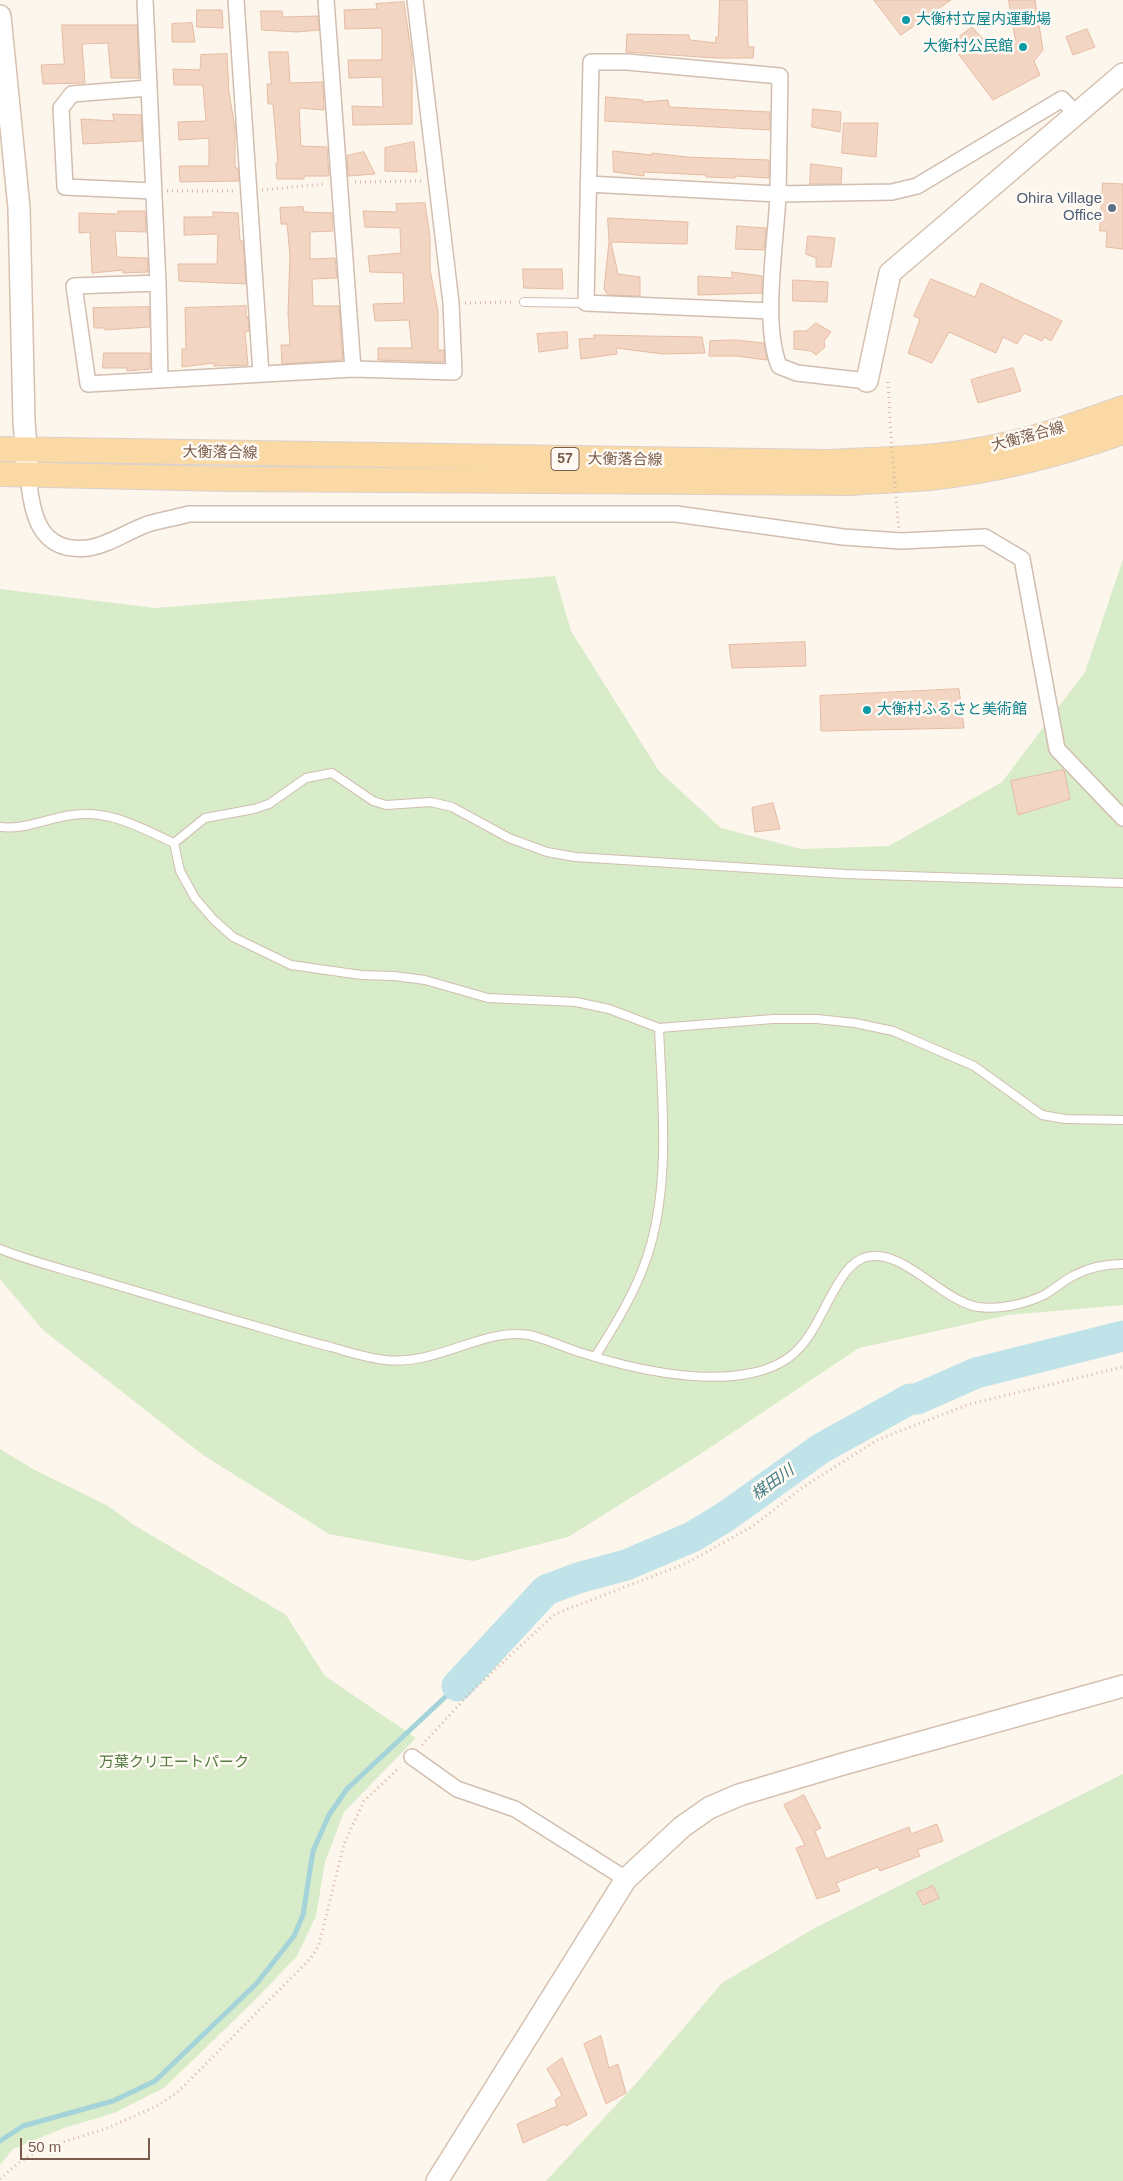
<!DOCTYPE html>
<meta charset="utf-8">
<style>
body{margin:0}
#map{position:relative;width:1123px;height:2181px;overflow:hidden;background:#fdf6ec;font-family:Helvetica,sans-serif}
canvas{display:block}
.scale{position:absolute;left:20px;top:2138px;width:130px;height:22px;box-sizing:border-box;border:2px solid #7a5c4d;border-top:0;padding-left:6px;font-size:15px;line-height:18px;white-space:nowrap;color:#7a5c4d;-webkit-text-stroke:4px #fffaf3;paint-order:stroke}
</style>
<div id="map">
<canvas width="1123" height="2181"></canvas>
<div class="scale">50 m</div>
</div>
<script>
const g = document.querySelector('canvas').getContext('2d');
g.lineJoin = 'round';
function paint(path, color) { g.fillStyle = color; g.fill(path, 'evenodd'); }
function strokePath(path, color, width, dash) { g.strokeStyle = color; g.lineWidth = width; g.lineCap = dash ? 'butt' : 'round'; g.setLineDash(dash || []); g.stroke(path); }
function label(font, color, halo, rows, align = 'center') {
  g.font = font + ' Helvetica,"Noto Sans JP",sans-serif'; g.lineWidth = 5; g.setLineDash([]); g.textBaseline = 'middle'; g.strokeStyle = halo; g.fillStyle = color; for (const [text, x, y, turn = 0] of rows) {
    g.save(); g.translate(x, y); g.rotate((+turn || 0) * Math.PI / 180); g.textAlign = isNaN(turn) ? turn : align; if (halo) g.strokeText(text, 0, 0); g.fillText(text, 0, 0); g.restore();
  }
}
paint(new Path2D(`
 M1123 559V1305L1009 1315 859 1348 696 1457 568 1537 473 1561 329 1534 203 1455 43 1330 0 1279V589L155 608 555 576 571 631 659 771 721 828 801 849 889 846 1002 782 1085 672Z
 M0 1449 33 1469 108 1506 134 1525 286 1615 325 1676 416 1738 344 1812 325 1862 316 1916 297 1956 256 1999 164 2088 114 2113 64 2128 13 2149 0 2165Z
 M1123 1774V2181H546L640 2079 722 1983 813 1929Z`), '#d8ecc9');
strokePath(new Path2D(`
 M0 2141 23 2126 113 2101 155 2081 257 1983 294 1936 303 1915 313 1851 329 1815 347 1789 457 1686`), '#a5d3da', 5);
strokePath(new Path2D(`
 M457 1686 546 1590 578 1578 626 1565 692 1537 725 1517 820 1449 910 1399H917L976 1373 1123 1336`), '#bfe3e8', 31);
const building = new Path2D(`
 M720 0H747L748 47H754L753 58H716L626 52 627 34 689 35 690 40 716 43V37H718Z
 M874 0H951L901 35Z
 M1009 0H1035L1043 50 1034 61 1040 75 993 100 950 43 972 27 995 52 1015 40Z
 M404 2 412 58V124L353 125 352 106 383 107 382 77 349 78 348 60H382V28L345 29 344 10 377 9 376 4Z
 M197 10H222L223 28 197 27Z
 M261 11H282L283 17 318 16 319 30 297 32 262 30Z
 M192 23 195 42H172V24Z
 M62 25H137L139 78H111L108 43 82 44 85 83 43 84 41 65 64 64Z
 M1087 29 1095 47 1073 55 1066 37Z
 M269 52H288L290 83 323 82 324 110 299 108 301 146 327 147 329 176H304V179H277L276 163H278L273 104H268L267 84H271Z
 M227 54 229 93 235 128V168H238L239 181 180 182 179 166H209V138L179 140 178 122 206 121 203 85H174L173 69 200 70 201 55Z
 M606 97 643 100V102L668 100 669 107 770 112V130L605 121Z
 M813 109 841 112 840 132 812 127Z
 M113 114 141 115 142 141 83 144 81 119 114 121Z
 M844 123H878L876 157 842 153Z
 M414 142 417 172 385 171V148Z
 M613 151 652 155V153L687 157 769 160V178L735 176V178L706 177V175L644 172V176L614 172Z
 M364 152 375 174 348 176 347 156Z
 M811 164 842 168 841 184H810Z
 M1103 183 1123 184V249L1106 247 1107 231H1100Z
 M425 203 430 237V270L438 311V350H444V362L378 360V348H412L409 320 375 321 373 304 404 303 403 273 370 272 368 256 401 253 400 228 365 227 363 211 397 212 396 204Z
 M303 207 304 212 332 213 333 231 310 232V259L335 258 337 278 312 279 313 306H339L343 360 282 364 281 345H290L288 313 290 256 287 224H281L280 208Z
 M118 211H145L146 232 115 231 117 257 147 258 148 272 123 273V270L92 273 90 232 79 233V213L118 214Z
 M213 212 238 213 240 241H243L246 284 179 281 178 264H217L218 234 184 235V217H213Z
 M608 218 688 222 687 244 611 242 618 274 640 277V296L608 295 604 289 609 242Z
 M737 226 766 228 764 250 736 249Z
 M808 236 835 238 831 267H816V258L806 254Z
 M523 269H562L563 289 524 288Z
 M732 272 762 276V293L698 295V276L732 278Z
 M931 279 975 297 981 283 1062 321 1051 341 1044 337 1042 341 1024 333 1017 344 1003 337 996 353 949 332 932 363 908 353 920 319 914 316Z
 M793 280 828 282 827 302 793 301Z
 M246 306V317H248L249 331 245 332 248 365 214 366V363L182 367V349H186L185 308Z
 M149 307 150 327 105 330V328H94L93 308Z
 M816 323 831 332 824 341 825 347 816 355 811 351 794 349V331H806Z
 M567 332 568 348 539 352 537 334Z
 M594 335 702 337 705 353 663 354 616 348 617 354 581 359 579 339 594 338Z
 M736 340 764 343 767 360 736 356H709L710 341Z
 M104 353H150V369L127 371V368H103Z
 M1013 368 1021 391 978 403 971 380Z
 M805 642 806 666 732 668 729 645Z
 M959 689 964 728 821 731 820 696Z
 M1064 770 1070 799 1018 815 1011 781Z
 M773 803 780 829 755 832 752 808Z
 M804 1795 821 1828 815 1831 826 1859 909 1827 911 1834 937 1824 943 1841 917 1850 920 1856 880 1871 878 1867 836 1883 840 1891 817 1899 796 1848 805 1845 784 1805Z
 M933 1886 939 1898 923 1905 917 1893Z
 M601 2036 609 2068 618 2064 626 2093 606 2104 584 2044Z
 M562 2058 587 2115 566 2126 565 2124 523 2143 517 2124 557 2106 555 2100 562 2095 547 2069Z`);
paint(building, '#f3d5c3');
strokePath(building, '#e6bba3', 1);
const lane = new Path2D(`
 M524 302 586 303
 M0 827C25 830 47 818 72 815 109 809 141 828 174 843
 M174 843 180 871 195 898 213 919 233 937 291 965 361 975 394 976 425 980 488 998 576 1002 609 1009 659 1028 773 1019H817L855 1023 893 1031 974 1066 1042 1115 1065 1119 1123 1120
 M174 843 205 818 254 809 269 804 306 778 332 773 373 801 386 805 431 802 452 807 509 838 547 852 575 857 845 874 1123 883
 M0 1249C27 1260 55 1267 82 1275 130 1289 177 1303 224 1317 260 1327 295 1338 331 1347 349 1352 367 1358 385 1360 437 1366 484 1327 529 1335 547 1339 565 1348 582 1353 632 1369 700 1384 752 1373 810 1361 813 1322 841 1279 846 1271 854 1262 863 1258 902 1245 939 1300 978 1307 1000 1310 1025 1304 1044 1295 1055 1289 1064 1280 1075 1275 1090 1267 1107 1264 1123 1264
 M595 1357C617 1322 640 1285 651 1244 670 1174 662 1100 659 1028`);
const street = new Path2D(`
 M145 0 158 283 74 286 88 384 353 369 454 372 451 303 415 0
 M236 0 261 374
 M326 0 353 369
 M149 88 72 94 61 108 65 187 153 191
 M588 184 778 194 892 192 917 186 1062 99 1076 114
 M158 283 160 380
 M771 311 586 303 591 62H627L780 76C779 115 779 155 778 195 776 243 762 323 779 366L797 373 867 381
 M28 474C31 511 38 554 88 548 109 545 128 531 148 524 161 520 175 518 189 514H676L843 537 901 541 985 537 1022 559 1057 749 1123 818
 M412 1757 457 1789 515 1809 626 1879`);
const secondary = new Path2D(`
 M0 16 19 208 24 421 28 474
 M867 381 890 273 1123 74
 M437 2181 626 1879 682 1827 709 1808 739 1795 843 1764 1123 1686`);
const primary = new Path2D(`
 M0 449 828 462C880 459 933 459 984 449 1032 441 1077 424 1123 408
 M0 474 229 479 851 483C877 481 904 480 930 478 996 471 1061 454 1123 432`);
strokePath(lane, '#d1beb0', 10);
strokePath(street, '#d1beb0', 18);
strokePath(secondary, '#d6c0b0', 24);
strokePath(primary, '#dad1cd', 26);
strokePath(new Path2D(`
 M355 182 421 181
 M262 190 326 184
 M167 191H234
 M465 303 514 302
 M888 382 891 437
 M422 1745 473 1690 555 1614 687 1563 753 1526 803 1487 879 1439 970 1404 1123 1367
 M0 2179 17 2164 40 2149 108 2128 159 2105 179 2091 311 1958 319 1945 344 1844 364 1801 400 1767`), '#d9b8a5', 3, [1, 4]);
strokePath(lane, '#fff', 8);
strokePath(street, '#fff', 15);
strokePath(secondary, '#fff', 21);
strokePath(primary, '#fbd9a5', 24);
strokePath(new Path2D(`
 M891 437 899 531`), '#d9b8a5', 3, [1, 4]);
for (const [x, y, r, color] of [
 [906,20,5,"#0f9aa8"],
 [1023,47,5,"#0f9aa8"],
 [1112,208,5,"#5c6f8a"],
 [867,710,5,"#0f9aa8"]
]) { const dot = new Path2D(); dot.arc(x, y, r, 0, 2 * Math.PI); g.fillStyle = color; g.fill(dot); strokePath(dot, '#fffaf3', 2); }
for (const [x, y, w] of [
 [565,459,28]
]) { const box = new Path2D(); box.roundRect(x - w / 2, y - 11.5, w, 23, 4); g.fillStyle = '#fffaf3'; g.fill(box); strokePath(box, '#7a5c4d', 1); }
label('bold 14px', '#7a5c4d', null, [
 ["57",565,459]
]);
label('15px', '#0d838f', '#fffaf3', [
 ["大衡村立屋内運動場",916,20],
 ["大衡村公民館",1013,47,"right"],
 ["大衡村ふるさと美術館",877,710]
], 'left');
label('15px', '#4e5e75', '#fffaf3', [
 ["Ohira Village",1102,199],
 ["Office",1102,216]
], 'right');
label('15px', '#7a5c4d', '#fffaf3', [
 ["大衡落合線",1028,437,-15],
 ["大衡落合線",220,453,1],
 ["大衡落合線",625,460,1]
]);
label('15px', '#537a41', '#fffaf3', [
 ["万葉クリエートパーク",174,1763]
]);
label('italic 16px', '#437c86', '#fffaf3', [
 ["楳田川",773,1483,-36]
]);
</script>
